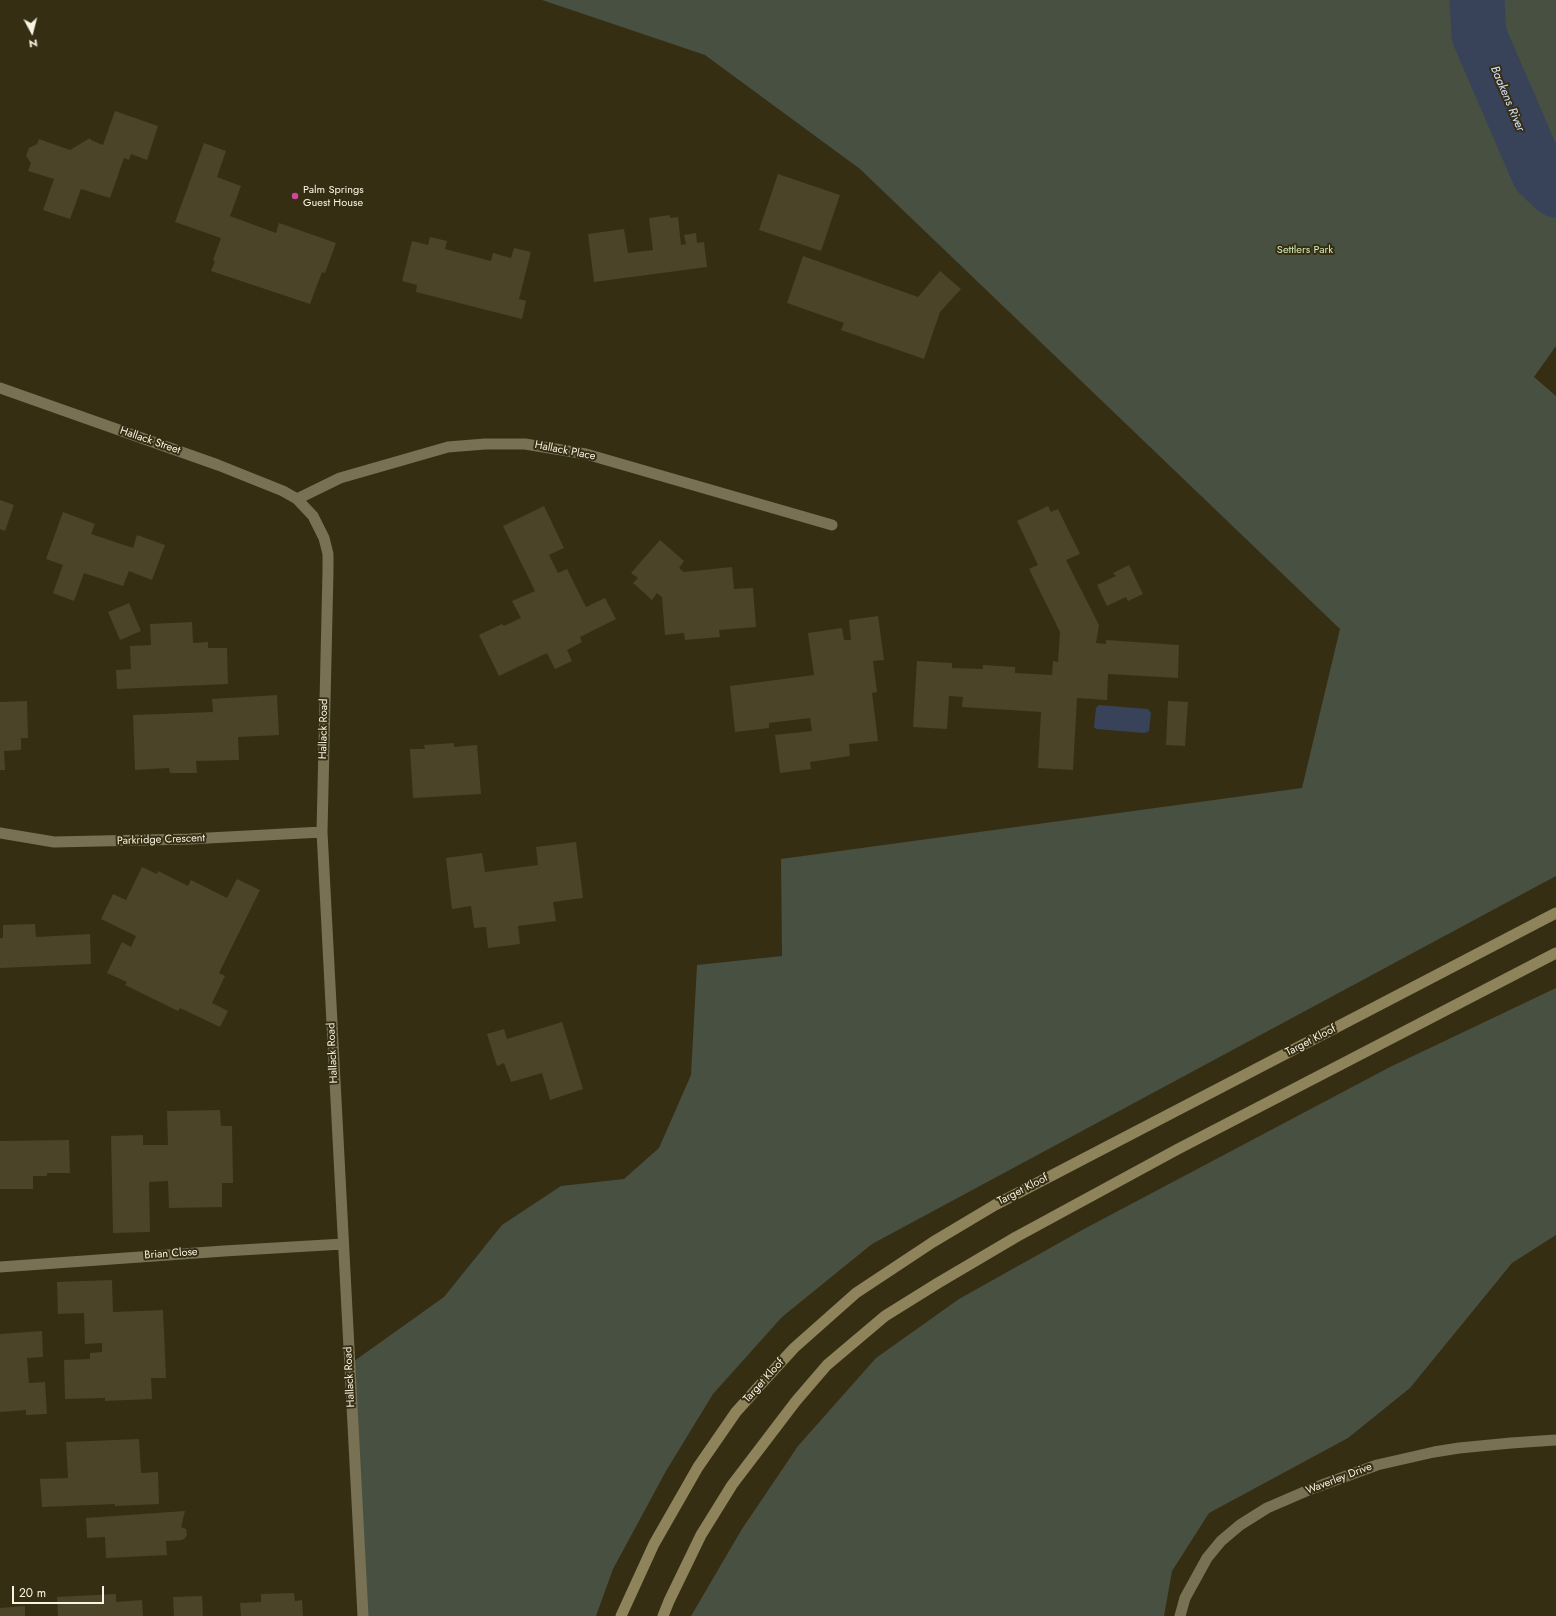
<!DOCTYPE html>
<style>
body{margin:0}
#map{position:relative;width:1556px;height:1616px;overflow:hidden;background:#362e13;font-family:Jost,sans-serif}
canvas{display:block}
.north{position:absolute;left:12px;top:12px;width:40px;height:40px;-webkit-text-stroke:3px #362e13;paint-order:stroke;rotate:173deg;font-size:11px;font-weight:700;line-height:16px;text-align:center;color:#f8f4e3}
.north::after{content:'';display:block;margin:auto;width:14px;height:18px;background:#f8f4e3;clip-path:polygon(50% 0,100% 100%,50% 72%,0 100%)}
.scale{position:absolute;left:12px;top:1586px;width:92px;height:18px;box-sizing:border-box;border:2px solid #f8f4e3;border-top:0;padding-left:5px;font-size:12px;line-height:14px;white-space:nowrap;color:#f8f4e3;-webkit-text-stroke:3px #362e13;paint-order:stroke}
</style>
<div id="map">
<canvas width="1556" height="1616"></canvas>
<div class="north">N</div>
<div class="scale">20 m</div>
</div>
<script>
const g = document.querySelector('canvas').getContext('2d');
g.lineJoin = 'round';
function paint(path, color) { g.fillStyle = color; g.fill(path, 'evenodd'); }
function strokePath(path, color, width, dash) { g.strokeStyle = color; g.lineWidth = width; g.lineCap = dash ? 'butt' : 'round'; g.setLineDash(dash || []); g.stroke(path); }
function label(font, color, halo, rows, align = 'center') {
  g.font = font + ' Jost,sans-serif'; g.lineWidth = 4; g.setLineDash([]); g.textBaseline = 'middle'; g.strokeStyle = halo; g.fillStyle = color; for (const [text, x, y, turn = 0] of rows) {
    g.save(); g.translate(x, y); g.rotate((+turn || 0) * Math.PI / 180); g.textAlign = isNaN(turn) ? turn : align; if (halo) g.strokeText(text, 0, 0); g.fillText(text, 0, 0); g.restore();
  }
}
paint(new Path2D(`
 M542 0H1556V346L1534 377 1556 396V876L872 1244 782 1317 713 1394 666 1471 613 1569 596 1616H363L350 1364 444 1297 502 1225 561 1186 624 1179 659 1148 691 1075 697 965 782 956 781 859 1302 788 1340 629 860 169 705 55Z
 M1556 988V1235L1512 1263 1410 1388 1348 1438 1209 1513 1172 1571 1164 1616H691L742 1529 798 1446 876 1358 959 1299 1084 1229 1390 1067Z`), '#485041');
paint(new Path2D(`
 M1099 705 1148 709 1151 713 1149 731 1145 733 1096 729 1094 727 1096 708Z`), '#38435a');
strokePath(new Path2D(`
 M1477 0 1479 35 1539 174 1556 190`), '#38435a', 55);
paint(new Path2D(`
 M115 111 158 126 147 160 131 154 129 160 124 158 110 198 81 189 70 219 43 210 54 179 28 171 31 163 26 156 29 148 37 144 39 139 70 150 90 138 91 140 103 145Z
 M204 143 226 151 217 177 241 186 230 216 276 233 279 223 336 243 325 273 322 272 310 304 211 271 215 261 213 260 221 238 175 222Z
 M778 174 840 195 821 251 759 230Z
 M670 215V218L678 217 681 245 686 244 684 235 696 233 697 243 704 242 707 267 594 282 588 234 624 229 628 253 653 250 649 218Z
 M430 237 447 241 445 249 491 261 493 253 511 258 514 248 531 252 519 299 526 301 522 319 416 292 417 285 402 281 412 241 428 245Z
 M803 256 918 297 940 271 961 289 940 312 924 359 841 330 844 323 787 303Z
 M0 500 14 505 5 531 0 529Z
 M544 506 564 548 549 555 558 573 567 569 586 607 605 598 616 619 580 637 582 642 567 650 572 661 555 669 547 653 499 676 479 635 502 624 504 626 521 618 512 601 535 591 503 526Z
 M1048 506 1051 512 1058 509 1080 554 1066 560 1099 625 1096 643 1106 644V640L1179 645 1178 678 1108 674 1107 700 1077 698 1073 770 1038 768 1041 712 962 707 963 697 949 696 947 729 913 727 917 661 952 663V668L983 669V665L1015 667V673L1052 675 1053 661 1058 662 1060 632 1029 569 1038 565 1017 521Z
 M63 512 95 524 91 534 133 548 137 535 165 545 152 580 129 571 123 586 84 573 74 601 53 593 63 565 46 559Z
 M660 540 684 561 679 568 684 572 732 567 734 589 753 588 756 627 719 630 720 637 685 640 684 633 665 635 662 597 657 593 652 600 633 583 638 578 631 573Z
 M1129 565 1143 594 1128 601 1126 597 1107 606 1097 585 1116 576 1113 573Z
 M129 603 141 631 120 640 108 612Z
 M878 616 884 660 873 661 877 692 872 693 878 741 849 744 850 756 810 762 811 769 780 773 775 735 812 731 810 718 769 723V728L735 732 730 686 814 675 808 633 842 628 844 640H851L849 620Z
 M192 622 193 643 208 642V648H227L228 684 117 689 116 670 131 669 130 646 151 645 150 624Z
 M277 695 279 735 238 737 239 760 196 761 197 773H170L169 768 135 770 133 715 213 712 212 699Z
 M27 701 28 738H21V750L4 751 5 770H0V702Z
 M1168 701 1188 702 1185 746 1166 745Z
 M454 743V747L477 745 481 794 413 798 410 749H425L424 745Z
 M576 842 583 898 553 902 556 921 518 926 520 944 488 948 486 927 474 928 471 906 452 909 446 858 482 853 485 872 538 865 536 847Z
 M142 867 157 874 158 871 188 886 191 880 227 898 237 879 260 890 219 973 225 976 212 1003 228 1011 220 1027 180 1008 178 1011 125 985 127 982 107 973 122 942 131 947 136 936 101 919 113 894 126 900Z
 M35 924 36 937 90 934 91 964 0 968V938H3V925Z
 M562 1022 583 1089 550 1100 542 1073 511 1082 504 1063 497 1066 487 1034 504 1029 507 1039Z
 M220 1110 221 1126H232L233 1183H222V1207L169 1208 168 1181 149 1182 150 1232 113 1233 111 1136 143 1135V1145H168L167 1111Z
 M69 1140 70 1173H47V1176H33V1189H0V1141Z
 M112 1280 113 1312 163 1310 166 1378H151L152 1399 105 1401V1398L65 1399 64 1360 90 1359V1353L102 1352V1343L85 1344 84 1313 58 1314 57 1282Z
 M42 1331 43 1357 27 1358 29 1383 45 1382 47 1414 26 1415V1410L0 1412V1334Z
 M139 1439 141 1473 158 1472 159 1504 115 1506V1504L42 1507 40 1479 68 1478 66 1442Z
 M185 1511 181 1527 186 1529 187 1535 185 1538 182 1540 166 1541 167 1555 106 1558 105 1537 87 1538 86 1518Z
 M294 1593 295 1601 302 1600 303 1616H241L240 1603 261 1602V1594Z
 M116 1594V1602L142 1600 143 1616H58L57 1597Z
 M202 1596 203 1616H174L173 1597Z
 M25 1606V1616H0V1608Z`), '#4b4428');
strokePath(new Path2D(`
 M0 388 218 465 283 491 297 499 313 516 324 538 328 554V571L322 832 363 1616
 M297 499 340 478 448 447 485 444H525L586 454 832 525
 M0 833 54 842 190 839 322 832
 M0 1267 224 1251 343 1244
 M1180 1616 1185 1598 1207 1558 1221 1541 1240 1525 1267 1508 1311 1489 1377 1465 1434 1452 1459 1448 1511 1443 1556 1440`), '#797154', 11);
strokePath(new Path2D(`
 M621 1616 654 1544 698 1467 736 1412 762 1383 794 1348 856 1293 933 1242 995 1205 1556 913
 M663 1616 669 1601 701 1535 732 1485 796 1401 827 1365 885 1316 938 1283 1016 1237 1178 1149 1556 953`), '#8e835a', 11);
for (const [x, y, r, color] of [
 [295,196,4,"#d1479c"]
]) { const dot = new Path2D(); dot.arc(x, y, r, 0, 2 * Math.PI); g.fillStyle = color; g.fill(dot); strokePath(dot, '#362e13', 1.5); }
label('11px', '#f8f4e3', '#362e13', [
 ["Palm Springs",303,190],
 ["Guest House",303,203]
], 'left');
label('11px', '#cfe9b7', '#362e13', [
 ["Settlers Park",1305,250]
]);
label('11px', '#f8f4e3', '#362e13', [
 ["Hallack Street",150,441,19],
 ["Hallack Place",565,451,11],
 ["Hallack Road",324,729,-89],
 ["Parkridge Crescent",161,840,-2],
 ["Target Kloof",1311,1041,-27],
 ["Hallack Road",333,1053,-93],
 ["Target Kloof",1023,1190,-27],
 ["Brian Close",171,1254,-4],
 ["Hallack Road",350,1377,-93],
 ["Target Kloof",764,1381,-48],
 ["Waverley Drive",1339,1479,-21]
]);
label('italic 12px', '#d3e2ff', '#362e13', [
 ["Baakens River",1507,99,67]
]);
</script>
